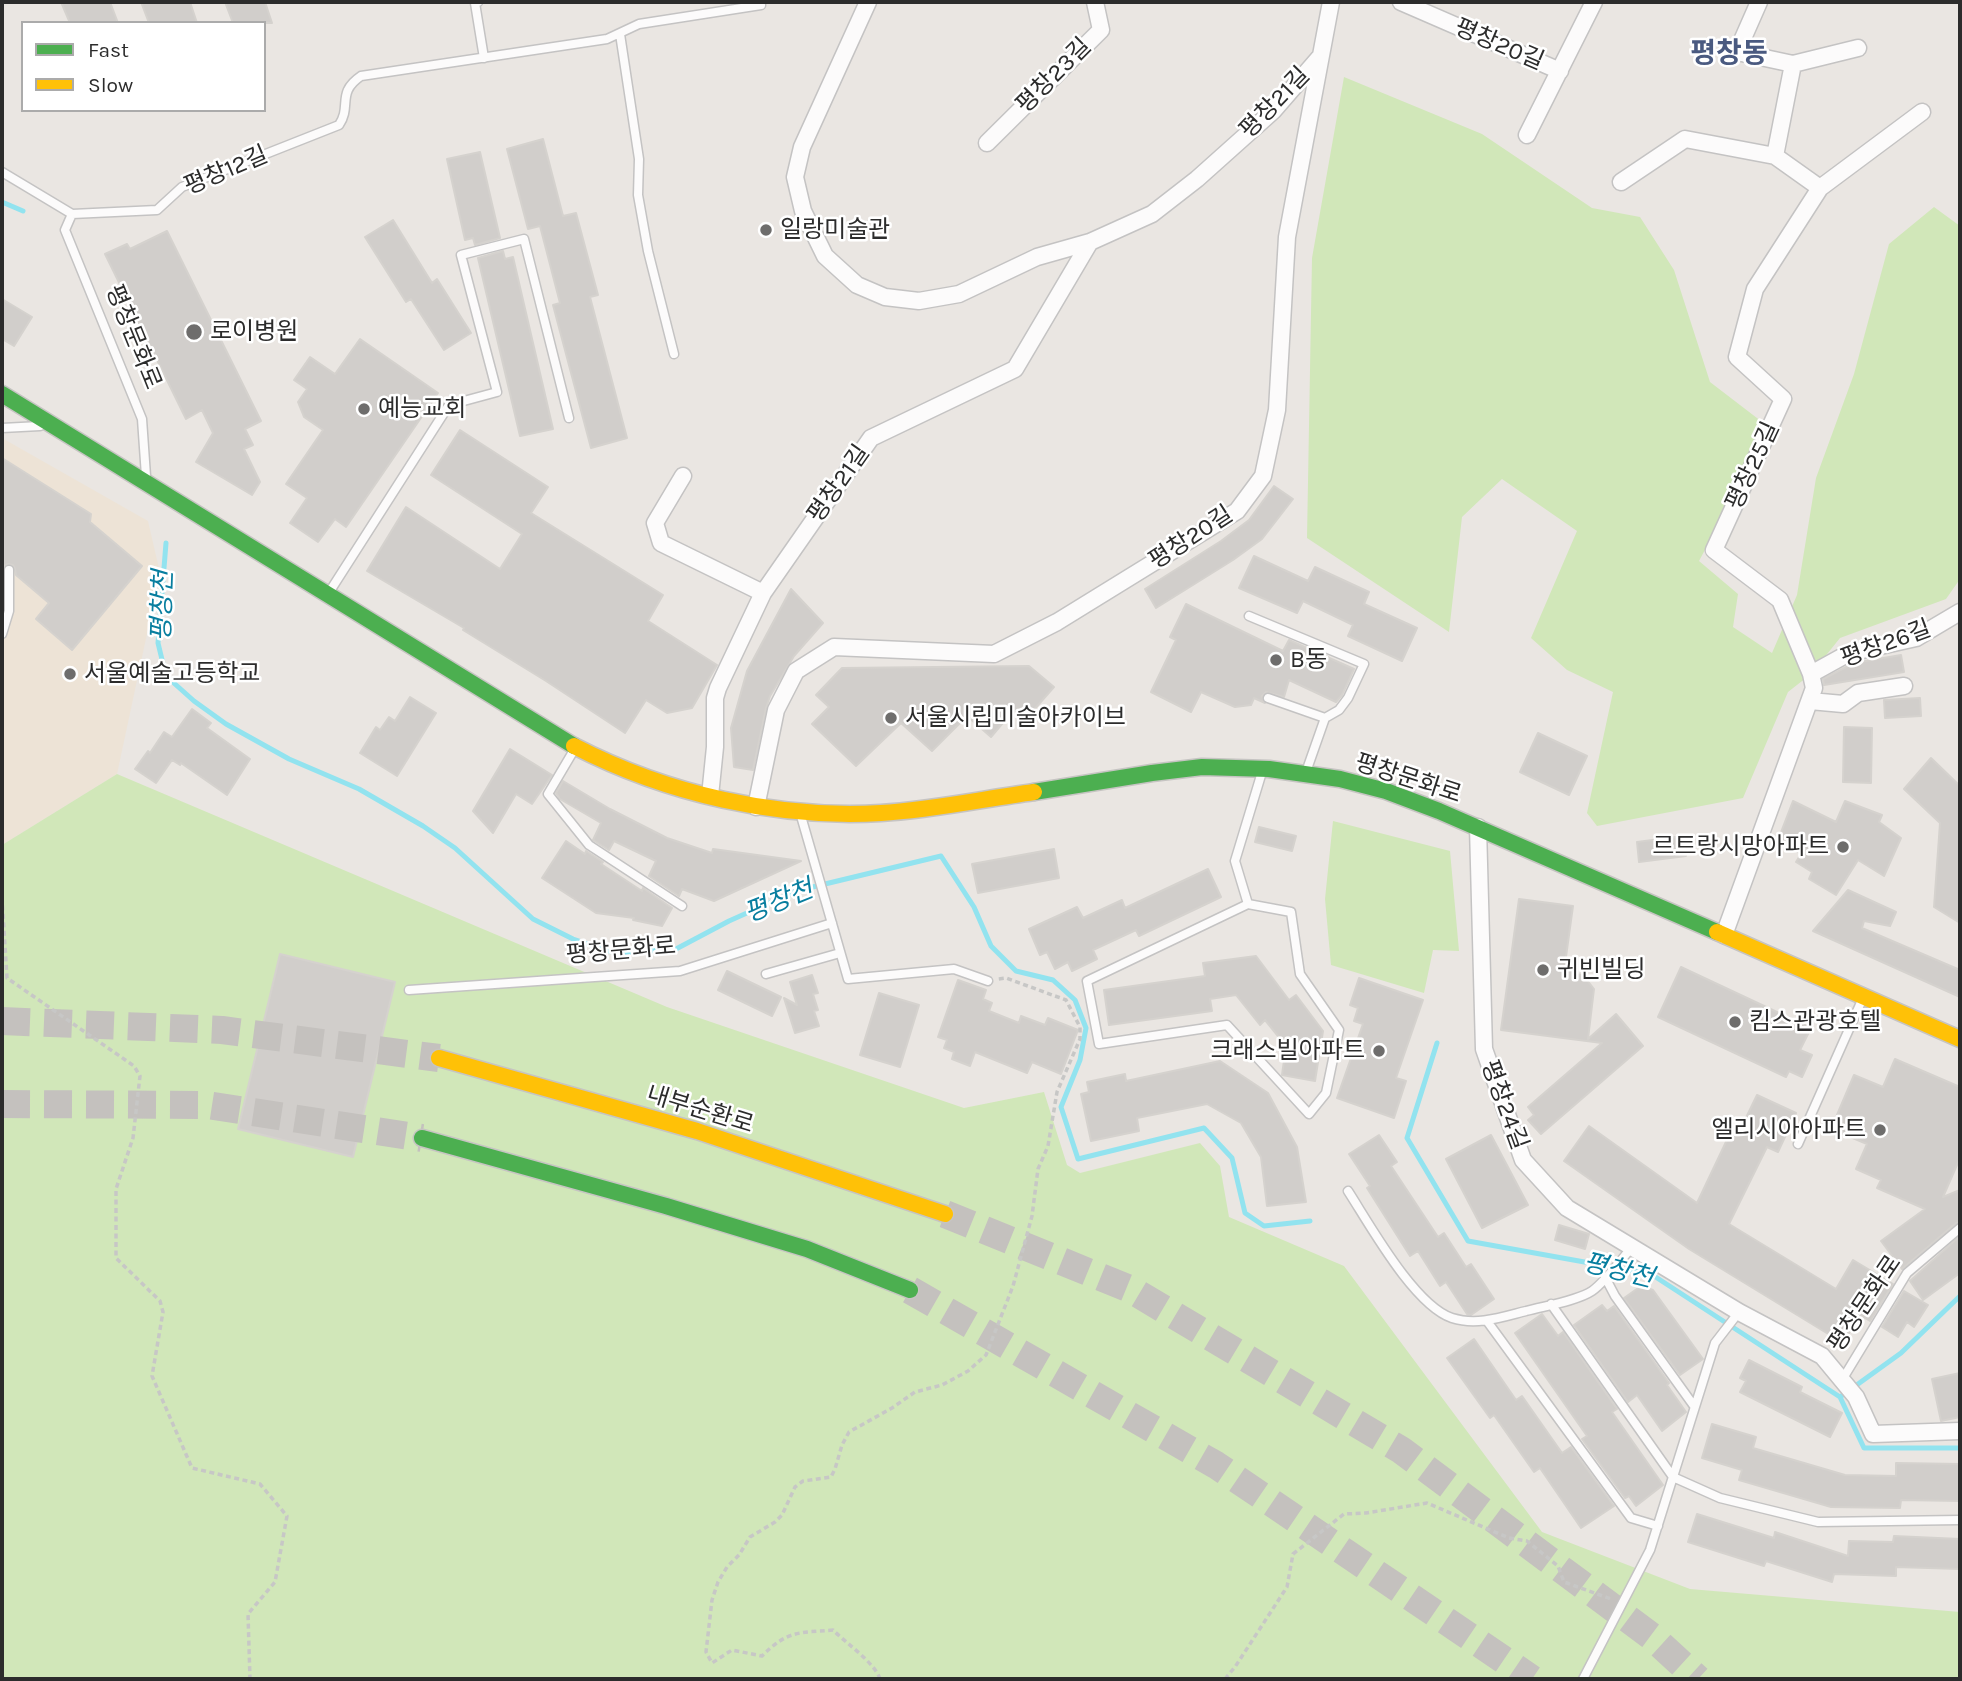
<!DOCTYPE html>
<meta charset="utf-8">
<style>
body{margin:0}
#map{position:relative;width:1962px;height:1681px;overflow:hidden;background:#eae6e2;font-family:Karla,sans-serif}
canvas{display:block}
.frame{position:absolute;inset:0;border:4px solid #2c2c2c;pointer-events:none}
.legend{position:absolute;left:21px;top:21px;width:245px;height:91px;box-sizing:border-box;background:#fff;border:2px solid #ababab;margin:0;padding:9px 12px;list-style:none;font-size:21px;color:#2c2c2c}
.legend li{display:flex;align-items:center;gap:14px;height:35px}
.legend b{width:35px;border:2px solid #ababab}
</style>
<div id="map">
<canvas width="1962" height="1681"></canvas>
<div class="frame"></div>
<ul class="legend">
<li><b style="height:9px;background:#4caf50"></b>Fast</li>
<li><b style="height:9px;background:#ffc107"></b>Slow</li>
</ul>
</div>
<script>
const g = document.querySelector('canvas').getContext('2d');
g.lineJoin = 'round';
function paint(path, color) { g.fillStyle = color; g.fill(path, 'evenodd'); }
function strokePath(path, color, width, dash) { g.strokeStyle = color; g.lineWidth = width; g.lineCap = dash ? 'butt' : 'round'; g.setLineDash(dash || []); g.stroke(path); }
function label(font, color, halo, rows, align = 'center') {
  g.font = font + ' Karla,"Noto Sans KR",sans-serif'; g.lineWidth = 5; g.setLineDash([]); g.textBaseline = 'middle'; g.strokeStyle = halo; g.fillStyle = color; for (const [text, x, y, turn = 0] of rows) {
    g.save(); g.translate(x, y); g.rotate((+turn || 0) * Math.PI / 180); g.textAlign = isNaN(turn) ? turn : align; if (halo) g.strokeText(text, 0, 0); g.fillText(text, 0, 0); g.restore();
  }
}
paint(new Path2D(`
 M2 438 148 521 160 573 117 774 2 845Z`), '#ede3d6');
paint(new Path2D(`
 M1344 77 1482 134 1592 208 1640 217 1674 270 1710 382 1770 428 1699 561 1738 594 1733 627 1772 653 1797 595 1816 478 1854 374 1889 244 1934 207 1960 226V579L1946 599 1840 638 1811 674 1788 692 1743 798 1597 826 1587 813 1613 692 1567 670 1531 638 1577 531 1502 479 1462 517 1449 632 1307 538 1312 258Z
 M117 774 667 1007 964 1108 1044 1092 1067 1165 1080 1173 1200 1143 1220 1166 1229 1217 1344 1266 1542 1532 1690 1589 1960 1612V1679H2V845Z
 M1333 821 1450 851 1459 951 1433 950 1424 993 1331 965 1325 899Z`), '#d1e7b9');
strokePath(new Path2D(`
 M2 202 23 211
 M166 543 158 643 166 676 194 701 226 724 289 759 359 789 423 826 455 848 533 919 573 939 615 953 676 949 729 921 796 891 941 856 974 907 991 946 1016 971 1053 980 1075 1000 1086 1028 1080 1060 1061 1107 1078 1159 1204 1128 1232 1158 1245 1213 1264 1226 1310 1221
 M1437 1043 1407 1138 1468 1241 1651 1274 1840 1397 1901 1353 1960 1296
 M1840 1397 1864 1448H1960`), '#92e3ef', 5);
const building = new Path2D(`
 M61 2H110L118 23H70Z
 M141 2H190L197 23H149Z
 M225 2H265L272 23H233Z
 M543 139 563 216 576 213 598 295 590 297 627 438 591 448 553 305 560 303 540 226 528 229 507 149Z
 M480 152 500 238 475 245 473 238 465 240 447 159Z
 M393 220 432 283 437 279 471 333 444 350 411 299 406 302 365 237Z
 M167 231 261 421 245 429 253 445 244 449 260 482 252 495 196 462 213 433 202 410 186 419 105 254 127 244 130 249Z
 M503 251 505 259 513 257 553 429 520 436 478 258Z
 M2 299 32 317 14 346 2 339Z
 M360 339 438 393 346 527 335 519 318 542 290 523 307 498 286 484 323 430 304 417 298 402 307 389 294 380 310 357 335 374Z
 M460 430 548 487 531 513 663 595 648 621 717 665 692 708 667 713 646 700 625 733 546 681 463 630 464 628 367 571 406 507 500 569 522 534 431 475Z
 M2 458 91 514 90 522 142 566 72 650 36 619 49 603 16 575 15 569 13 565 8 564 4 566 2 563Z
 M1274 486 1293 499 1262 539 1233 560 1156 608 1145 589 1221 541 1249 520Z
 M1254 556 1308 581 1315 567 1369 592 1364 604 1417 628 1402 661 1348 636 1353 625 1303 601 1297 613 1239 588Z
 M791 589 823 623 794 656 770 696 766 708 753 770 734 767 731 728 747 671Z
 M1186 604 1283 651 1289 640 1354 669 1342 695 1336 702 1289 680 1284 697 1266 692 1262 696 1265 703 1254 698 1251 705 1235 707 1201 692 1191 712 1151 692 1176 640 1170 637Z
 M1901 655 1904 672 1824 685 1823 679 1854 663Z
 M1029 666 1054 687 1024 721 1013 711 991 737 967 716 932 751 901 723 856 766 812 724 829 707 816 695 842 668Z
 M410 697 436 713 397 776 360 753 376 727 380 730 389 717 395 721Z
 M1920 698 1921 716 1885 718 1884 700Z
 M192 709 211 723 207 728 250 759 227 795 181 763 180 765 172 760 156 783 135 769 148 751 150 753 164 732 172 737Z
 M1844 727 1872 728 1871 783 1843 782Z
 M1538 733 1587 756 1569 795 1520 772Z
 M510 749 552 775 532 804 516 794 493 833 473 811Z
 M1931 758 1960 786V923L1934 907 1940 823 1904 789Z
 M563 781 610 809 667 838 712 853 713 849 801 861 714 901 682 889 679 896 649 876 656 861 614 841 609 850 593 840 601 823 560 799 556 793Z
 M1793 801 1836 822 1845 801 1882 815 1879 822 1901 838 1884 876 1858 860 1836 895 1809 879 1812 872 1796 862 1801 854 1778 840Z
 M1259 827 1296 836 1292 851 1255 842Z
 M1683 836 1686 856 1639 862 1637 842Z
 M566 841 585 854 586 851 603 862 601 864 642 891 643 888 672 908 662 926 633 920 634 918 596 913 542 878Z
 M1054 849 1059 878 978 893 972 864Z
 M1208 869 1221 897 1139 936 1136 930 1093 950 1097 959 1072 971 1068 962 1055 969 1047 952 1040 955 1029 929 1077 907 1083 918 1122 900 1125 908Z
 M1848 890 1896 912 1890 926 1864 921 1862 928 1960 970V997L1813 931Z
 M1519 899 1573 906 1565 964 1576 966 1575 974 1583 975 1594 989 1588 1039 1616 1014 1643 1046 1541 1134 1528 1120 1534 1115 1528 1107 1602 1043 1501 1030Z
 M280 954 395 982 353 1157 238 1129Z
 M1256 956 1289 1000 1296 995 1323 1031 1315 1081 1282 1075 1286 1046 1265 1020 1260 1025 1236 995 1210 999 1212 1011 1109 1025 1104 990 1205 976 1203 963Z
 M1681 967 1811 1028 1800 1050 1812 1055 1802 1077 1789 1071 1786 1077 1658 1017Z
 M727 971 781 997 772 1016 718 990Z
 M812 975 818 993 813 994 818 1010 814 1011 819 1026 795 1033 784 998 797 1005 790 982Z
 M1359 978 1423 1000 1396 1078 1406 1081 1394 1118 1337 1098 1363 1024 1354 1021 1358 1008 1350 1005Z
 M958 980 986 990 983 999 992 1003 989 1011 1019 1023 1021 1016 1045 1025 1048 1018 1078 1030 1061 1074 1032 1062 1027 1073 975 1052 970 1066 952 1059 954 1052 944 1048 947 1040 938 1037Z
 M879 993 919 1005 900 1067 860 1055Z
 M1895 1059 1960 1087V1158L1943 1197 1960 1190V1222L1956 1223 1902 1269 1881 1241 1925 1209 1877 1188 1881 1180 1856 1169 1867 1144 1831 1129 1854 1075 1883 1087Z
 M1220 1061 1268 1093 1297 1147 1306 1202 1267 1206 1261 1157 1241 1123 1207 1104 1137 1118 1139 1131 1091 1141 1081 1094 1089 1092 1087 1082 1125 1074 1126 1081Z
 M1757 1095 1796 1113 1778 1152 1767 1147 1729 1224 1836 1289 1853 1260 1893 1284 1870 1321 1860 1315 1843 1343 1689 1249 1564 1161 1589 1126 1697 1203 1734 1125 1741 1128Z
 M1379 1135 1397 1162 1391 1166 1438 1237 1444 1233 1466 1267 1471 1264 1494 1299 1471 1315 1467 1314 1446 1282 1440 1286 1418 1251 1410 1256 1367 1188 1370 1186 1349 1154Z
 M1491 1135 1528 1205 1482 1228 1446 1159Z
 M1559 1225 1589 1234 1585 1249 1555 1240Z
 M1960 1236V1273L1923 1300 1910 1281Z
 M1641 1286 1653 1290 1703 1359 1680 1375 1624 1298Z
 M1904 1291 1928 1305 1914 1327 1907 1322 1898 1337 1882 1327Z
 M1602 1305 1607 1311 1614 1306 1669 1383 1667 1385 1686 1412 1662 1431 1637 1395 1628 1402 1574 1325Z
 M1542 1314 1558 1336 1563 1332 1617 1409 1612 1412 1663 1485 1636 1506 1629 1496 1625 1498 1582 1439 1587 1436 1515 1333Z
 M1474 1339 1516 1400 1522 1396 1562 1453 1571 1447 1614 1506 1581 1528 1540 1468 1534 1472 1494 1415 1490 1418 1447 1358Z
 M1749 1360 1802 1387 1800 1392 1842 1413 1830 1437 1740 1392 1746 1381 1740 1378Z
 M1960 1373V1417L1941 1421 1932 1379Z
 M1712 1424 1756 1437 1753 1448 1845 1475 1896 1476V1463L1960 1464V1501L1901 1500 1900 1508 1831 1507 1739 1480 1742 1470 1702 1458Z
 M1697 1514 1774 1538 1775 1532 1848 1556 1849 1541 1893 1542 1894 1536 1960 1539V1569L1896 1567V1576L1834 1574 1832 1582 1766 1561 1764 1566 1688 1542Z`);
paint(building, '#d1cecb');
strokePath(building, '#d5d2ce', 2);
strokePath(new Path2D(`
 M2 1021 222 1030 439 1058
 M2 1104 207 1105 422 1138
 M945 1214 1130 1289 1401 1450 1651 1636 1698 1679
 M910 1290 1216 1465 1532 1679`), '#c4c1be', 28, [28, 14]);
const lane = new Path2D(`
 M478 2 475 3 484 58
 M620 34 639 159 638 195 648 251 674 354
 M2 172 72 214 157 210 182 187 339 125C352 106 336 93 361 76L607 39 639 24 761 5
 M72 214 65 230 142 419 146 476
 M2 428 40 426
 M330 591 449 405 497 392 461 255 524 239 569 418
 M1249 616 1364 664 1348 698 1339 710 1325 718 1306 772
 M2 634 9 611V570
 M1268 698 1325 718
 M574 750 548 794 589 845 682 906
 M801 816 848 979 954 969 988 981
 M1248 904 1291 912 1300 974 1339 1030 1326 1093 1309 1114 1227 1025 1099 1044 1087 981 1248 904 1235 861 1262 772
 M766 974 840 953
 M409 990 680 971 832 923
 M1798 1144 1862 1000
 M1348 1191C1370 1225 1414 1305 1452 1318 1477 1326 1502 1317 1526 1311 1544 1306 1577 1301 1592 1291 1603 1284 1623 1258 1632 1247
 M1605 1277 1615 1296 1694 1406
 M1551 1304 1673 1477 1720 1498 1818 1522 1960 1520
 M1487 1321 1631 1518 1658 1526
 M1842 1380 1907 1273 1960 1228
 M1583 1679 1650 1550 1715 1343 1739 1312`);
const street = new Path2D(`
 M868 2 802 147 795 177 803 211 825 256 857 285 885 297 919 301 959 294 1037 257 1090 242 1152 214 1197 179 1273 111 1319 58
 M1401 2 1560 71
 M1793 64 1858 48
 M1527 135 1594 2
 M987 143 1101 30 1095 2
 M1621 182 1685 139 1775 156
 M1820 188 1922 112
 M683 476 655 523 661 543 763 593 871 438 1015 369 1090 242
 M1811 674 1849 653 1916 638 1960 612
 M1810 701 1843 704 1858 693 1904 686
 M710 796 715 747V698L718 688 763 593
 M756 807 776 710 796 671 834 647 994 654 1057 622 1237 511 1263 476 1277 410 1287 237 1331 2
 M1478 827 1484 1049 1523 1160 1567 1208 1739 1312 1822 1356 1856 1397 1873 1434 1960 1431
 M1724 935 1814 688 1811 674 1780 600 1714 550 1783 399 1737 357 1755 289 1820 188 1775 156 1793 64 1737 52 1759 2`);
const fast = new Path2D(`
 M2 394 574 746
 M1034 792 1152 773 1202 767 1269 769 1340 779 1386 791 1439 811 1717 932
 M422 1138 666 1206 807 1249 910 1290`);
const slow = new Path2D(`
 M574 746C667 794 777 819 881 813 932 810 983 799 1034 792
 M1717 932 1960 1039
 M439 1058 697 1131 945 1214`);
strokePath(lane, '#c4c3c3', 11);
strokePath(street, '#c4c3c3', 19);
strokePath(fast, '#c6c4c2', 19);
strokePath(slow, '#c6c4c2', 19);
strokePath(new Path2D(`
 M2 897 7 978 134 1066 140 1076 133 1138 116 1189V1258L160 1301 163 1312 152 1376 192 1468 260 1484 287 1516 275 1582 248 1614 250 1679
 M880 1679C875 1663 846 1643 833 1630 798 1633 788 1630 762 1656L732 1650 712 1663 706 1652 712 1600 718 1582 727 1567 739 1555 750 1537 775 1522 782 1515 795 1487 803 1481 831 1477 835 1469 842 1445 849 1432 892 1408 915 1392 942 1385 968 1371 986 1355 1013 1286 1032 1216 1038 1169 1048 1146 1057 1092 1080 1039V1027L1066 1000 1006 978 998 979
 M1225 1679 1235 1667 1287 1587 1293 1554 1344 1514 1366 1513 1427 1503 1509 1538 1527 1541 1558 1566 1564 1582 1611 1599`), '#c7c7c6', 3.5, [5, 3.5]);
strokePath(lane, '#fcfbfb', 8);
strokePath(street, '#fcfbfb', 16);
strokePath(fast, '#4caf50', 16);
strokePath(slow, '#ffc107', 16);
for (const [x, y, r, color] of [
 [766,230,7,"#6e6d6c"],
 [194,332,9,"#6e6d6c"],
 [364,409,7,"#6e6d6c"],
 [1276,660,7,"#6e6d6c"],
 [70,674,7,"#6e6d6c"],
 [891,718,7,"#6e6d6c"],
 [1843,847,7,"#6e6d6c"],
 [1543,970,7,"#6e6d6c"],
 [1735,1022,7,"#6e6d6c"],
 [1379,1051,7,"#6e6d6c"],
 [1880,1130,7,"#6e6d6c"]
]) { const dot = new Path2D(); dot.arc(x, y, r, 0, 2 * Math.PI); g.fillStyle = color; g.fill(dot); strokePath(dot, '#fff', 2.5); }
label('24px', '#2c2c2c', '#fff', [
 ["평창20길",1499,45,23],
 ["평창23길",1054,76,-45],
 ["평창21길",1275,103,-46],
 ["평창12길",226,171,-23],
 ["평창문화로",133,337,68],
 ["평창25길",1753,466,-65],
 ["평창21길",839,484,-55],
 ["평창20길",1191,538,-33],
 ["평창26길",1886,644,-20],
 ["평창문화로",1408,779,18],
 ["평창문화로",621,951,-5],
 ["평창24길",1504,1105,70],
 ["내부순환로",700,1110,17],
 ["평창문화로",1865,1304,-56]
]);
label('24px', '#2c2c2c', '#fff', [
 ["일랑미술관",780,230],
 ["로이병원",210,332],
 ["예능교회",378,409],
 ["B동",1290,660],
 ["서울예술고등학교",84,674],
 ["서울시립미술아카이브",905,718],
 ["르트랑시망아파트",1829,847,"right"],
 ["귀빈빌딩",1557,970],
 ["킴스관광호텔",1749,1022],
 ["크래스빌아파트",1365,1051,"right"],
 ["엘리시아아파트",1866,1130,"right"]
], 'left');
label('italic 26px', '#087e9f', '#fff', [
 ["평창천",163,606,-88],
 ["평창천",779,902,-22],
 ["평창천",1618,1271,14]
]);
label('bold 28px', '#4a5a80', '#fff', [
 ["평창동",1729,54]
]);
</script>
